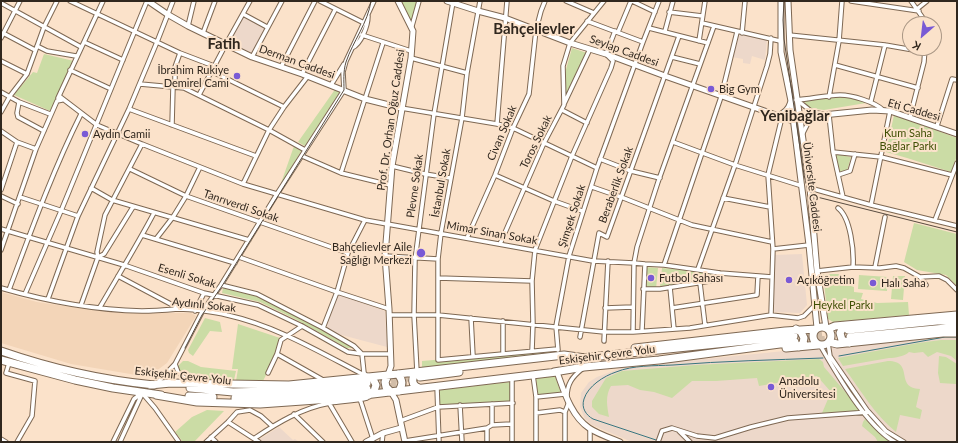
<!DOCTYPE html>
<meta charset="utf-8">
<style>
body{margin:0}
#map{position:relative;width:958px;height:443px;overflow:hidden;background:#fbe2ca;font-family:Lato,sans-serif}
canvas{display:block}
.frame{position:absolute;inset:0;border:2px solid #30271e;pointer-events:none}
.north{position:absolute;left:902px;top:16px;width:40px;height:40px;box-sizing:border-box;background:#fbe2ca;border:1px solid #aa9785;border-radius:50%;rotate:208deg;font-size:11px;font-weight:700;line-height:16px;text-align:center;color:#30271e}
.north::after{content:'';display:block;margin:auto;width:14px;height:18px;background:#795ad5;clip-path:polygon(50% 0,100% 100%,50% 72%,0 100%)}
</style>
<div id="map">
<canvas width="958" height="443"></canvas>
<div class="frame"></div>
<div class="north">K</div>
</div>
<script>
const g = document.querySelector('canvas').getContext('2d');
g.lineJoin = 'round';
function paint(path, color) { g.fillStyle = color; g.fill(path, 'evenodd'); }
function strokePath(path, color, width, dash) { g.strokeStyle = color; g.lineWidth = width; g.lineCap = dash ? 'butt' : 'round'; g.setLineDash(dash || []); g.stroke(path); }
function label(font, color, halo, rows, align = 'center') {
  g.font = font + ' Lato,sans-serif'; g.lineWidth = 4; g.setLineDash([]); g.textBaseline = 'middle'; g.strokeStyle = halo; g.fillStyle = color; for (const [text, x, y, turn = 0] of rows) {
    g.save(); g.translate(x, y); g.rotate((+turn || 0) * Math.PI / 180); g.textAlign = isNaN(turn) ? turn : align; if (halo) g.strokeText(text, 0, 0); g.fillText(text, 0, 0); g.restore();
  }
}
paint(new Path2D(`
 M1 292 37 302 92 310 143 313H191L196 316 167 363 148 377 71 364 1 343Z`), '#f3d5b8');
paint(new Path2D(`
 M243 14 267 27 252 57 226 44Z
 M737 32 767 39 765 60 752 56 750 64 743 63V59L732 57Z
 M802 254 807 305 800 313 774 312V255Z
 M338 294 385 311 387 347 334 333 326 329Z
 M945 335H957V442H632L592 425 585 419 580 407 581 393 589 382 597 377 624 367Z
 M279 427 293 440 295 439 299 442H260L258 440Z`), '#edd8ca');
paint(new Path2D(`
 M399 1H418L412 22Z
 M572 48 587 53 566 98 565 73Z
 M44 54 74 61 64 84 50 111 14 95 33 72 37 73Z
 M336 88 340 92 305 146 298 142Z
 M844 96 865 101 866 103 824 110 809 108 804 101Z
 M894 115 957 138V156L951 172 907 158 886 152Z
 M294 146 302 150 280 186Z
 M835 154 851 157 847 171 839 172Z
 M914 223 957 234V286L946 275 917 270 904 262Z
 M645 267 658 268 656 289 644 288Z
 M662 268 718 273 717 276 712 279 660 287Z
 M823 274H839L841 283 854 287V292L863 293 861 299 877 303 908 302 909 315 833 322 828 319Z
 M859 275 888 277 887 291 858 289Z
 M893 276H905L903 300 891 299Z
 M223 288 261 297 316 326 354 348H347L297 320 260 302 222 293Z
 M205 318 220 322 222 332 210 331 193 356 189 353 188 350Z
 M238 324 280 338 276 355 263 381H236L238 369H232Z
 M941 340H957V361L951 356 937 352 928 357 923 352 914 353 909 352C905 356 895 358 889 358L843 366 838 358 918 343Z
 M554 350 555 355 422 370V361Z
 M939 356 946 357 957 364 956 384 940 383 938 373Z
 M819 359 823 362 824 367 859 408 858 411 822 413 831 392 817 376 759 386 757 378 716 381H692L672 398 654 392 640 390 628 385 611 386C605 396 607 406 609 417L599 414 592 407V401L606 378 622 371 695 365Z
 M183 361H188L201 367 236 371 234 380 189 379 180 371 178 366Z
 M888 361C915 361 894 388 920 389L916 407 922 410 920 419 900 415 896 432C875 415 861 391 845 369Z
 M555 376 561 393 538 396 536 378Z
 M510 382 511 401 440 405 439 390Z
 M207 410 224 411 194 442H183L175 432 192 417Z
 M865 419 892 442H878L875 437 862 426 863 422Z`), '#cbdca5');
strokePath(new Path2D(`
 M839 356 945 337H957
 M656 440 593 419C586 415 581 408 584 399 588 386 604 376 616 372 633 365 654 366 673 365 723 361 773 360 823 358`), '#38757f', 1);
strokePath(new Path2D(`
 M794 336 846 330
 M797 342 850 337
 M370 382 418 377
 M369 389 420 383`), '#d2bda8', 7, [7, 3.5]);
const street = new Path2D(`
 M70 1 180 53 214 66
 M320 1 364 23
 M480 1 467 73 462 118 441 233 438 259V360L557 349
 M566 1 594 13
 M632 1 655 12
 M851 1 919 11
 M911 1 925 21V24
 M1 3 81 47
 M917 9 927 1
 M669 12 702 16
 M243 14 267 27
 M587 21 643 42
 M702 23 780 41
 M188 26 194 1
 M412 26 419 1
 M649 28 708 43
 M665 31 673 1
 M618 32 631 1
 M3 33 35 50
 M203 33 215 1
 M742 33 745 1
 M362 35 411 51
 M789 35 885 45 925 52
 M1 38 20 1
 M699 41 705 1
 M84 42 123 60
 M37 46 47 51 76 56
 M352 48C361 44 368 26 368 16
 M252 57 282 1
 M672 57 700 64
 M411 58 467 73
 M1 61 27 74
 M835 65 918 88
 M281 67 315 1
 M70 70 111 89
 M211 71 284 107
 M302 74 335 10
 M140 84 184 88 269 130 305 150
 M331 85 344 64
 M175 86V67L180 53
 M1 92 19 102 50 114
 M199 95 226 44 250 1
 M59 96 97 125 142 144 243 184 365 220 593 261 634 263 645 264 664 265 720 273 772 277
 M829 97 839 41 842 1
 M58 98 103 1
 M796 100C811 99 826 95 840 95 852 95 875 102 883 110
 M797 100 812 112 822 114
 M871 101 885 45
 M19 102 17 113 18 117 44 131
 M564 104 590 49
 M401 108 497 124 513 128 597 168
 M129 109 256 156
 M562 110 587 123
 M1 112 10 96 27 74 44 27 57 1
 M777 115C784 113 788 109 790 102
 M829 115 833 152 843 197
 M910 117 924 62 925 48
 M497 124 507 1
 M172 125 173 87
 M937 126 952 79 957 80
 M1 131 17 142 36 149
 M803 133 809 121 814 117
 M673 142 735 165 802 186
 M833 152 881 157 952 175
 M302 156 341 173 390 185
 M600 159 631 171 660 178
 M392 166 425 174 450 178
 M130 169 186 196 348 253
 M341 173 383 43
 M495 175 554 201 582 211
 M838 175 850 171 855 154
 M243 184 269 130 284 107 308 76
 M592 187 621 197 692 225 772 242
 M91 188 112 200 249 240
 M810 188 871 205 957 226
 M1 190 17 142
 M1 196 18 204
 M20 197 78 216
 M723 198 770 207
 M871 205 890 111
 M935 220 957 163
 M1 229 124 265 204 293 258 305 302 326 348 352 362 354 364 373 368 377C323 354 277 326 227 315 215 312 191 309 178 309 166 310 154 311 142 311 95 310 46 301 1 288
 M142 235 235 263
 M467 238 495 175 513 128 529 94 536 30 541 11 545 1
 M156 239 173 217 186 196 200 167
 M500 244 544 143 564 105 563 66 570 43 604 1
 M773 249 809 245
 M1 250 36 149 57 101 62 100
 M385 256 438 259
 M98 257 104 254 133 207
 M239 257 337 292 389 309
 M664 265 721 97 737 32
 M853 267 880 268 896 266 904 268 920 277 939 276 947 280 957 290
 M875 267 885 217
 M698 269 735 165 767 66 770 54 771 38
 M817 271 853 267C854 252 851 218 838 208
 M118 276 180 309
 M920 277 926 285
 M438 278 532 281
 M700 283 705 325
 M221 285 257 294 323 328 354 346 362 354H389
 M670 287 674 329
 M643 289H660L716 280 720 273
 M9 290C31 231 53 170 81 114
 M25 294 61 211 147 1
 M48 299 78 216 129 109 157 42 173 1
 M81 305 98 257 97 252 105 215 142 144
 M100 307C118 276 137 245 154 213
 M605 308 633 307
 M672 308 757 295 758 276
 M195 311 204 293
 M389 315H438L604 332H633L690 328 771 315 798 318 804 316 815 305
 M771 315 773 249 768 175 782 117
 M471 318 473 356
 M323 328 337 292 348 253 365 220
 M642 331 645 264
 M633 332 634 263 637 247 658 182 714 26
 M580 337 599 233 607 237 679 36
 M604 341 608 261
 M828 343 830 356 867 410 886 431 904 442
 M820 345C836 373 867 427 895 442
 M558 350 556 326 569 256 597 168 643 42 659 1
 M532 351 533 324 532 281 535 250 572 156 611 68 613 61 606 54 615 31
 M277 354 323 380
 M503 354V321
 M9 363 6 373 35 381 32 416 17 442
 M417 372 414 315 415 260 434 114 453 2
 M268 373 277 354 281 340 302 326
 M533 375 536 397V442
 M159 381 175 364
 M188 381 178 372 175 364 202 312 221 285 277 194 344 90 343 72 346 61 374 1
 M437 387 439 442
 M143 394 155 408 179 442
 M536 397 565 394
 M567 397C567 384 572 377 582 369
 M360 399 373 439
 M329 403 352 442
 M460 405 462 442
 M536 413 560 410 565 412
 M294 414 323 442
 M400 421 438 407 513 403
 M228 422 259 442
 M492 425V404
 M487 428V442
 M590 429V442
 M679 431 690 442
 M211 437 216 442
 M255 438C277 423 302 408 330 403 342 401 354 401 367 398
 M1 439 6 442
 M405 441 487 428 492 425 511 424
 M113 442 134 399 142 393
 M120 442 142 394
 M206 442 228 422 237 412 250 410 261 416 272 426
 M382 442 383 433
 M512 442V378
 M565 442V412L569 402
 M658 442 662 431 672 428 697 436 715 438 751 427 788 418 869 412`);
const secondary = new Path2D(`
 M148 1 167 14 188 26 252 57 302 74 365 99 401 108
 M447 1 478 11 505 18 570 43 606 54 665 76 793 121
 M781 1V52L791 101 809 245 817 328
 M788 1 790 50 810 188 817 271 826 327
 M798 119 823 115 872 110 890 111 957 134
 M557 372C564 391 571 416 589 428 598 434 610 438 620 442
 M388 375 391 366 389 309 385 256 392 166 411 58 413 31 398 1
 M391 392 396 400 405 442
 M366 442 383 433 401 428`);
const highway = new Path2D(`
 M847 325 844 326 840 333 842 340 849 343
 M813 336a9 9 0 1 1 18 0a9 9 0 1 1-18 0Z
 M796 329 801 332 804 338 803 343 799 347
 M828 329 835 326 957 315
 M848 330 937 321H957
 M850 337 957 327
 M829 342 837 344 943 333H957
 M635 348 785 331 816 329
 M786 348 818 345
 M1 351C50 368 102 380 154 385
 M581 358 794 336
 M1 360 75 380 113 388 161 395
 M417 372C411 378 411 385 419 388
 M554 372 584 367 659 360 795 342
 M398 374C403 381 403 384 399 391
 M388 375 385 382 386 387 391 392
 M368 377 373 379 376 385 374 391 369 395
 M420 377 459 372
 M150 385 171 383 289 385 398 374 564 355 585 358
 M190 388 233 392 306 390 367 383
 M156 395 197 402 260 404 331 399 557 372
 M189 396 213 397
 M235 398 314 395 367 389`);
strokePath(street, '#7e6853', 5.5);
strokePath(secondary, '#7e6853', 7);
strokePath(highway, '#7e6853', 9);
strokePath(street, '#fff', 3.5);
strokePath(secondary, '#fff', 5);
strokePath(highway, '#fff', 7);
strokePath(new Path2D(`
 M784 1 783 20 784 39 804 175 808 190 817 197 957 232
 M185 348 202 315 222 286 344 90C344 81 343 72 346 62 353 41 368 23 371 1`), '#584c40', 1);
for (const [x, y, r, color] of [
 [237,76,4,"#795ad5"],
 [711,89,4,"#795ad5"],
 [85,134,4,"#795ad5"],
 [421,253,5,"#795ad5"],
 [651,278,4,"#795ad5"],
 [789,280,4,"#795ad5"],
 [873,283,4,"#795ad5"],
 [771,387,4,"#795ad5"]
]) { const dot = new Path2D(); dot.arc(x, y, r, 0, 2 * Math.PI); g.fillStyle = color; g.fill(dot); strokePath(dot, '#fbe2ca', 1.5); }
label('11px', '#30271e', '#fbe2ca', [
 ["Seylap Caddesi",624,51,20],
 ["Derman Caddesi",297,62,20],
 ["Eti Caddesi",914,110,16],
 ["Prof. Dr. Orhan Oğuz Caddesi",391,120,-82],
 ["Civan Sokak",502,133,-67],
 ["Toros Sokak",536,142,-64],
 ["İstanbul Sokak",441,183,-80],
 ["Beraberlik Sokak",616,185,-70],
 ["Plevne Sokak",415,186,-82],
 ["Üniversite Caddesi",812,187,83],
 ["Tanrıverdi Sokak",241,206,19],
 ["Şimşek Sokak",572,216,-72],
 ["Mimar Sinan Sokak",492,233,10],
 ["Esenli Sokak",187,276,17],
 ["Aydınlı Sokak",204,305,6],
 ["Eskişehir Çevre Yolu",607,355,-7],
 ["Eskişehir Çevre Yolu",183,376,6]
]);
label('11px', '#30271e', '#fbe2ca', [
 ["İbrahim Rukiye",229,70,"right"],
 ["Demirel Cami",229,83,"right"],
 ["Big Gym",719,89],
 ["Aydın Camii",93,134],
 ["Bahçelievler Aile",412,247,"right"],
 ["Sağlığı Merkezi",412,260,"right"],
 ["Futbol Sahası",659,278],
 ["Açıköğretim",797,280],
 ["Halı Saha",881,283],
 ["Anadolu",779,381],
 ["Üniversitesi",779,394]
], 'left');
label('11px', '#3f4f04', '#fbe2ca', [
 ["Kum Saha",908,133],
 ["Bağlar Parkı",908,146],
 ["Heykel Parkı",843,305]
]);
label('bold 15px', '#30271e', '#fbe2ca', [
 ["Bahçelievler",534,29],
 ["Fatih",224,44],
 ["Yenibağlar",795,116]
]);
</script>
